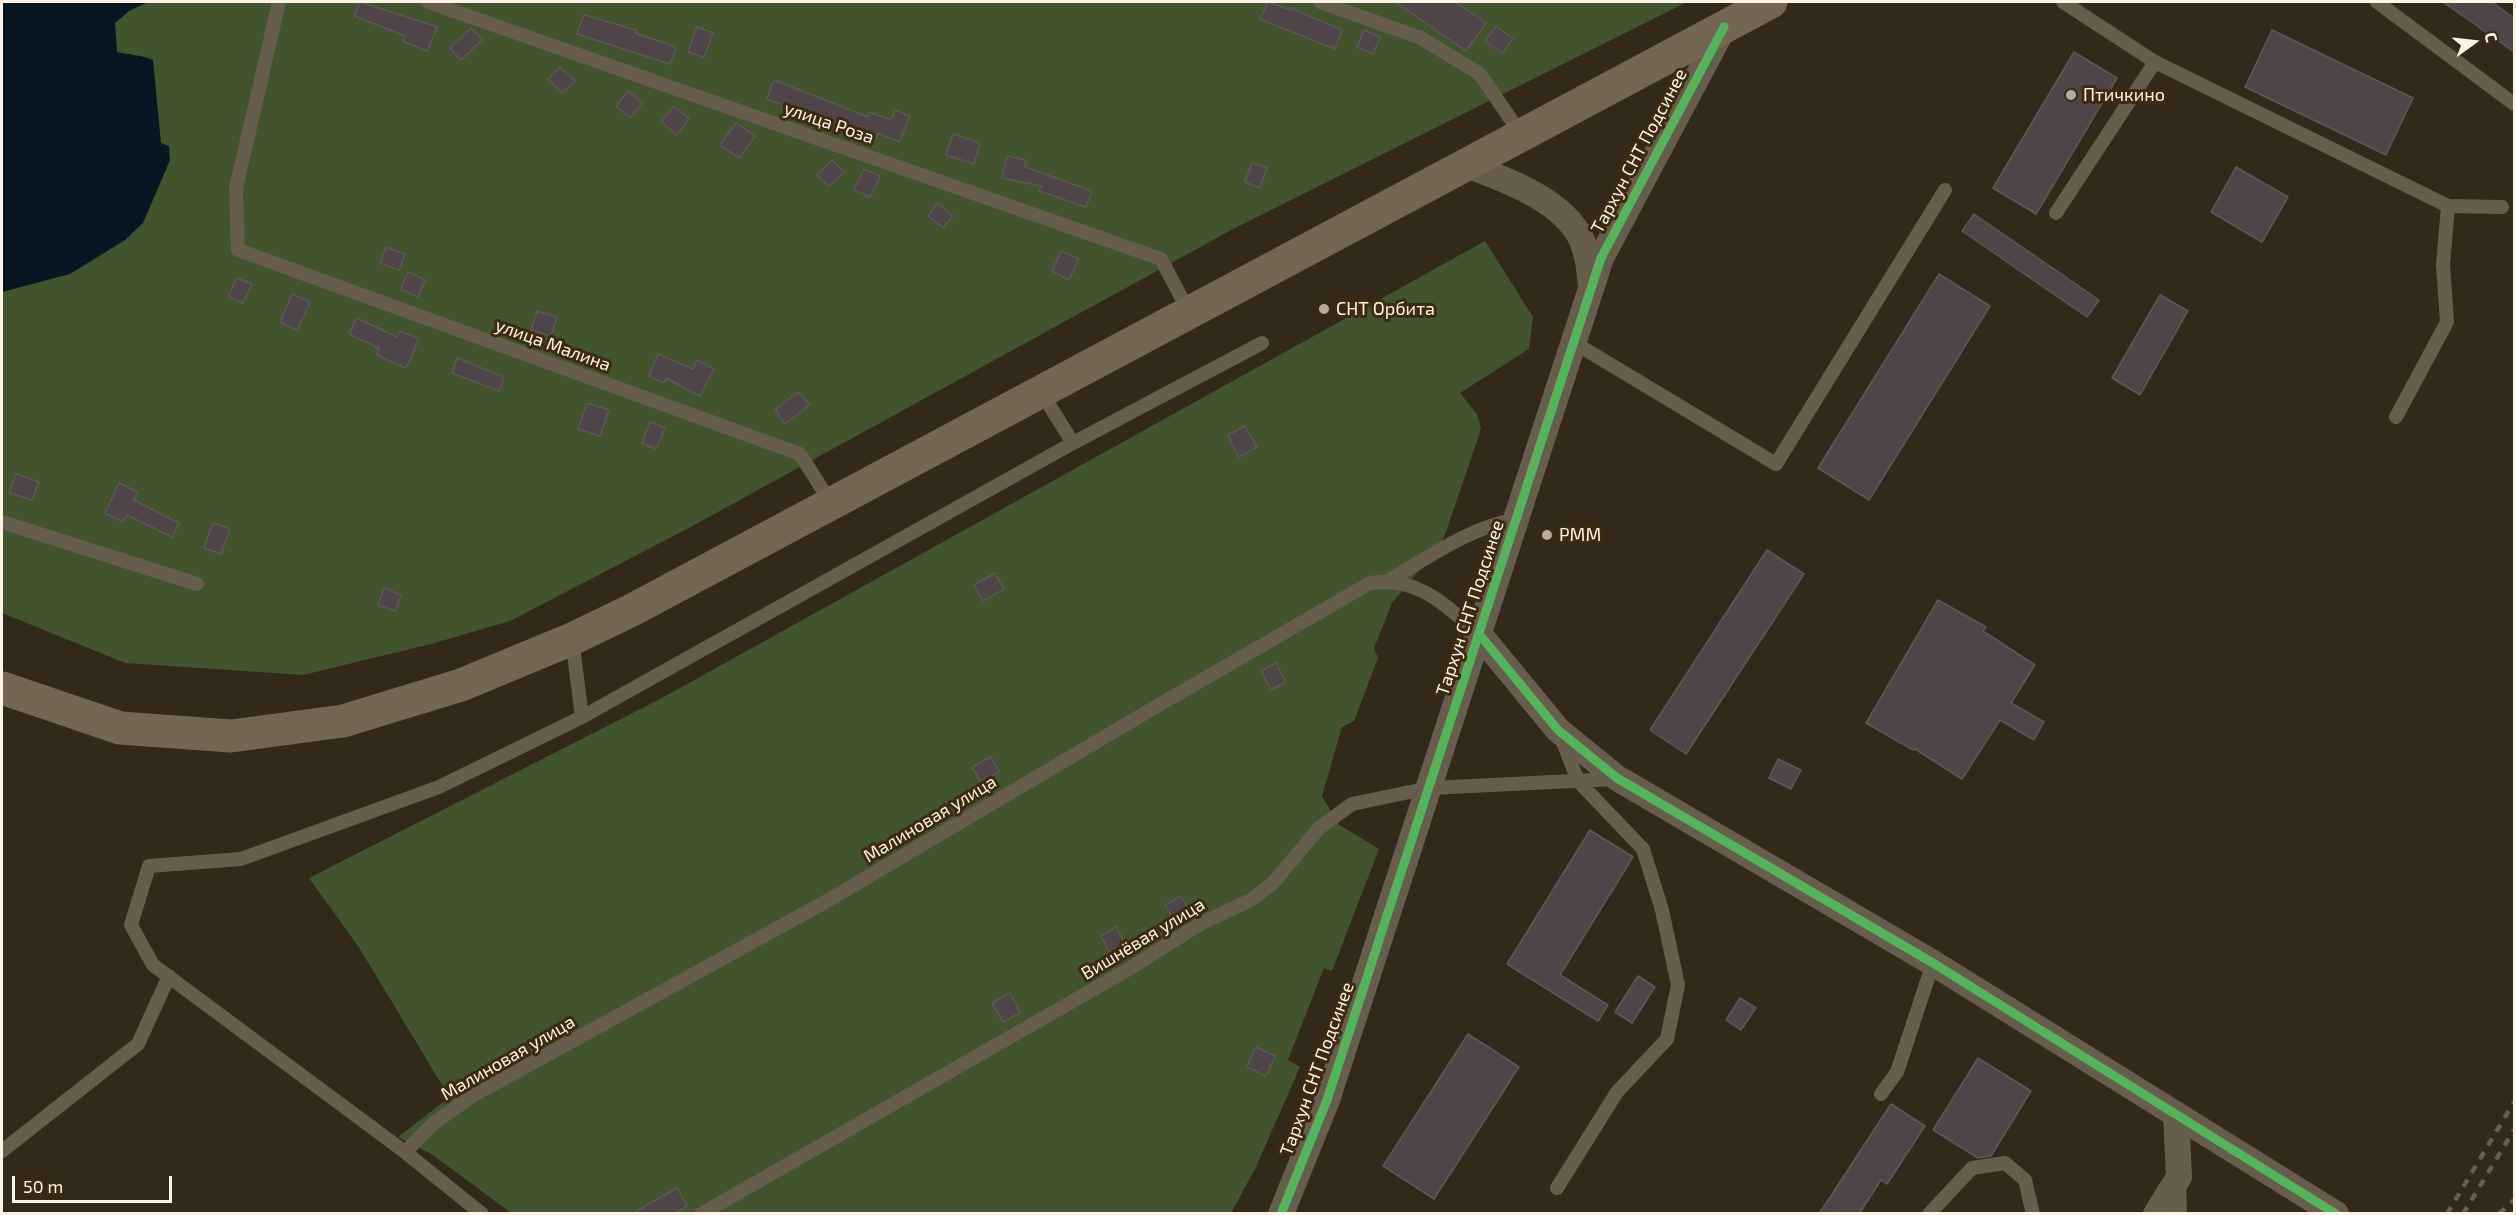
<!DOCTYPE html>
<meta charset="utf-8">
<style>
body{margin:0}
#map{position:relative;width:2516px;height:1215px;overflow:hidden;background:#32291b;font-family:"Exo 2",sans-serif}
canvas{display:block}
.frame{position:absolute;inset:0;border:3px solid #fdf3e7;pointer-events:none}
.north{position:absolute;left:2444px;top:12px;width:60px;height:60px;-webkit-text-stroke:4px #3c2a11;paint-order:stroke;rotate:75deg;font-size:16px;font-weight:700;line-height:24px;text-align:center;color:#fdf3e7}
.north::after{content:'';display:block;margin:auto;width:21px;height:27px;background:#fdf3e7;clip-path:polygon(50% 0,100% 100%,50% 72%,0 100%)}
.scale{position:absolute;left:12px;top:1176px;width:160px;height:27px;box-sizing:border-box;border:3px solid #fdf3e7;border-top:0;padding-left:8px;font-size:18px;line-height:21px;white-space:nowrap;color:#fdf3e7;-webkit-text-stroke:4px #3c2a11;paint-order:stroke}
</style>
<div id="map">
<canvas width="2516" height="1215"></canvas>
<div class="frame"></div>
<div class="north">С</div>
<div class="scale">50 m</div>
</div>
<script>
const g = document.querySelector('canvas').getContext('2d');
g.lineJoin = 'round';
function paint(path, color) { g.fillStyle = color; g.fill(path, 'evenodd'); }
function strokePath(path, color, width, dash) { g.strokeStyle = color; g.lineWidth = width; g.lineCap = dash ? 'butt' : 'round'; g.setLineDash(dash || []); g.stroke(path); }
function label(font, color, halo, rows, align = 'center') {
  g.font = font + ' "Exo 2",sans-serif'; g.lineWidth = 6; g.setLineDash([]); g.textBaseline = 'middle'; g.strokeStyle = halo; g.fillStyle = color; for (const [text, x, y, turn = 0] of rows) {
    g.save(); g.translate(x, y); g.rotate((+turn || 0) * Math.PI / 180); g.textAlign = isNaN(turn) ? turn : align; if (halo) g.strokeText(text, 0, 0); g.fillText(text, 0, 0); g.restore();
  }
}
paint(new Path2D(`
 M2 2H1687L1235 228 687 529 510 621 431 644 303 675 125 663 2 613Z
 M1485 241 1533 317 1529 349 1460 393 1477 414 1481 429 1447 529 1441 544 1392 603 1374 648 1378 658 1354 721 1342 727 1322 796 1338 824 1379 849 1332 971 1324 968 1288 1060 1300 1067 1255 1169 1231 1213H511L433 1155 398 1137 446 1100 445 1090 360 949 309 878 662 698Z`), '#41542d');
paint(new Path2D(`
 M2 2H148L129 11 115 23 117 52C130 55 141 55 153 60L161 143 169 146 170 160 143 223 125 240 70 274 2 292Z`), '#061622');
const building = new Path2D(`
 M360 2 437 27 427 51 403 41 405 36 354 16Z
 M1268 2 1290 10 1291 8 1342 30 1335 49 1260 19Z
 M1395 2H1455L1486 23 1466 51Z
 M2443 2H2492L2514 18V52Z
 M584 15 636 30 635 33 676 47 670 64 577 34Z
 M1496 26 1513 39 1502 53 1485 41Z
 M697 27 713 33 704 57 688 52Z
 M471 28 482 40 461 60 450 48Z
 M1364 30 1380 37 1373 54 1357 47Z
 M2272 30 2413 98 2386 155 2245 87Z
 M2074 52 2117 78 2036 214 1993 188Z
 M560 67 575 81 562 93 548 79Z
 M774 80 868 117 869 112 891 120 895 110 910 116 899 142 878 133 876 138 767 99Z
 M628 91 642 103 630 118 616 106Z
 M674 106 689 119 677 135 661 122Z
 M736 123 755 136 739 158 720 145Z
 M953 134 980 143 974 164 946 155Z
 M1007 156 1026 160 1025 167 1092 191 1086 207 1039 191 1041 186 1002 178Z
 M832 160 844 172 829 186 817 175Z
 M1252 163 1267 168 1260 188 1245 182Z
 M2236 167 2288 197 2262 242 2211 212Z
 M864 169 880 176 870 197 854 190Z
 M938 203 953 216 943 228 928 216Z
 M1974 214 2099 300 2087 317 1962 231Z
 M386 247 405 254 399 270 380 263Z
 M1061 251 1079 259 1069 280 1052 271Z
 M408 272 425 280 418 297 401 289Z
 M1939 274 1990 306 1869 500 1818 468Z
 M237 278 252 284 243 303 228 297Z
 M292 294 310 302 297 330 280 322Z
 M2160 295 2188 311 2140 395 2112 378Z
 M537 311 557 317 551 336 531 330Z
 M357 318 397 337 400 331 419 339 406 368 377 355 379 348 349 334Z
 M658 354 693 369 697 360 714 369 700 396 666 378 664 383 649 376Z
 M457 358 504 377 499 391 452 373Z
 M798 392 810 405 785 424 775 410Z
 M587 403 609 410 600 436 578 429Z
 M650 422 665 428 656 449 642 443Z
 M1245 426 1257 447 1239 457 1228 435Z
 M16 474 39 482 32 500 9 493Z
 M119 483 138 492 134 500 179 523 172 537 127 515 123 522 105 513Z
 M213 523 230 529 221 554 204 548Z
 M1767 550 1804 574 1686 754 1650 730Z
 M995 573 1004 589 983 601 974 585Z
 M384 588 401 595 395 611 378 605Z
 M1938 600 1986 627 1983 631 2035 665 2011 703 2044 722 2034 740 2000 720 1962 779 1915 749 1913 750 1866 723Z
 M1276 663 1286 682 1271 690 1261 671Z
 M991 757 999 772 981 782 972 767Z
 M1778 759 1801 770 1791 789 1769 778Z
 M1590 830 1633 857 1560 975 1608 1005 1598 1021 1507 964Z
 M1181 896 1191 914 1175 923 1165 905Z
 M1116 927 1130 952 1114 961 1101 936Z
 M1638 976 1655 987 1632 1023 1615 1012Z
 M1010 993 1020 1013 1003 1022 992 1003Z
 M1740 998 1756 1008 1741 1030 1726 1020Z
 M1468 1034 1519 1067 1434 1199 1383 1166Z
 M1256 1047 1275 1056 1266 1076 1247 1067Z
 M1978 1058 2031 1091 1991 1156 1978 1158 1933 1130Z
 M1891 1104 1925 1126 1887 1184 1881 1180 1859 1214H1819Z
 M677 1188 687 1206 674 1214H631Z`);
paint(building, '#4f4448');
strokePath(building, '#5f5757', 1.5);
strokePath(new Path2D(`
 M279 2 236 188 238 250 800 454 831 503
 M428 2 1161 259 1189 312
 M1320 2 1421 38 1480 74 1522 136
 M2063 2 2155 62 2448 206 2502 207
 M2377 2 2514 104
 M2056 213 2155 62
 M1573 342 1776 464 1945 190
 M1041 392 1073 443
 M2396 417 2447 322 2443 264 2448 206
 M2 522 197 584
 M1389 580C1428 558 1470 527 1515 520
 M582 717 1073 443 1262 343
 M1881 1094 1897 1072 1933 963
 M2 1151 138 1044 169 976
 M405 1152 434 1123 472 1096 827 901 1152 709 1370 583C1418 576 1445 605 1479 634
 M2179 1182 2180 1214
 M1557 1188 1617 1092 1667 1039 1678 985 1662 910 1643 849 1578 781 1561 737
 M482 1214 405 1152 153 965 131 925 149 866 241 859 439 787 582 717 572 639
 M701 1214 1129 969 1200 924 1251 900 1273 883 1319 828 1352 804 1429 788 1615 779
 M1929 1214 1972 1168 2005 1163 2025 1180 2033 1214`), '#675d4d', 14);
strokePath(new Path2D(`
 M1467 165C1505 180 1553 196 1577 231 1587 247 1589 266 1591 285
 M1479 634 1558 730 1617 778 1933 963 2336 1214
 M1281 1214 1327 1100 1601 258 1724 27
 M2156 1214 2179 1177 2176 1114`), '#675d4d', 26);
strokePath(new Path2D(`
 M2 688 120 728 231 736 343 721 461 685 572 639 632 610 1771 2`), '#736753', 33);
strokePath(new Path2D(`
 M2447 1214 2514 1102
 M2463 1214 2514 1130
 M2499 1214 2514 1200`), '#675f52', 4.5, [8, 8]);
strokePath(new Path2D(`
 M1479 634 1558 730 1617 778 1933 963 2336 1214
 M1281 1214 1327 1100 1601 258 1724 27`), '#56b35d', 9);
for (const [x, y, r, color] of [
 [2071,95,6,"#b6aca0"],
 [1324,309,6,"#b6aca0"],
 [1547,535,6,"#b6aca0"]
]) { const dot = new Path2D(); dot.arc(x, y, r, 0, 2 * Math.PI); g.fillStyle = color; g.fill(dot); strokePath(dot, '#3c2a11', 2); }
label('18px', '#fdf3e7', '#3c2a11', [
 ["Птичкино",2083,95],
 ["СНТ Орбита",1336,309],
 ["РММ",1559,535]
], 'left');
label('18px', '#fdf3e7', '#3c2a11', [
 ["улица Роза",829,123,19],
 ["Тархун СНТ Подсинее",1639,151,-62],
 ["улица Малина",553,345,20],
 ["Тархун СНТ Подсинее",1470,608,-72],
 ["Малиновая улица",930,819,-31],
 ["Вишнёвая улица",1143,939,-31],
 ["Малиновая улица",508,1058,-30],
 ["Тархун СНТ Подсинее",1317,1069,-70]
]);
</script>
